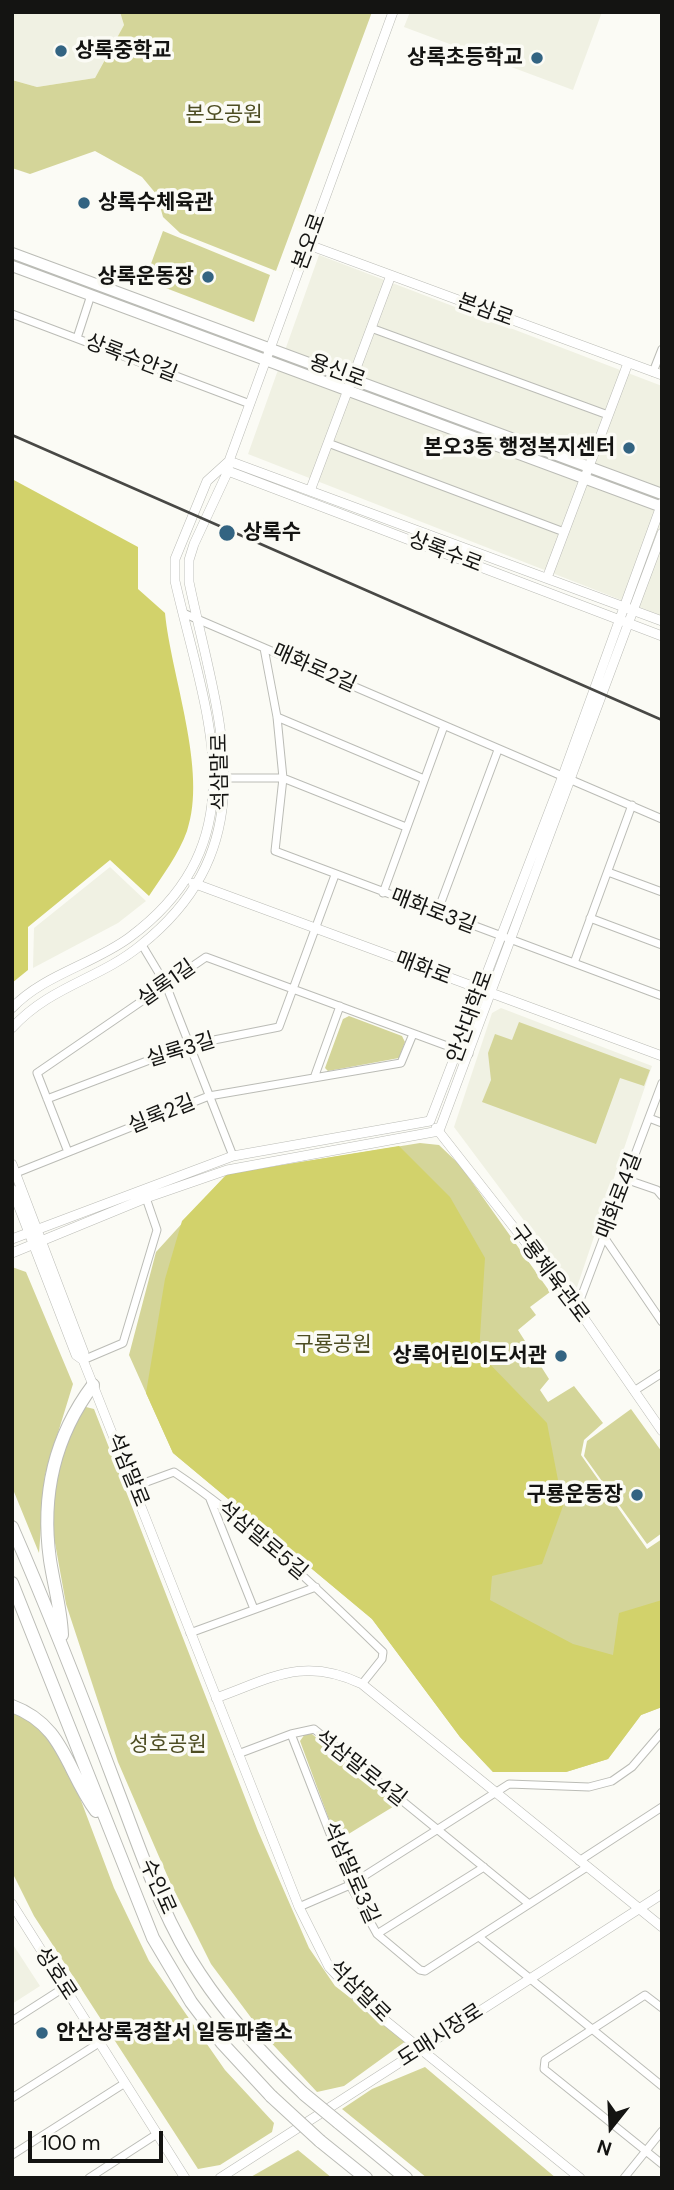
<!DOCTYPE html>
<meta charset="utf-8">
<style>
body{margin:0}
#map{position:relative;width:674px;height:2190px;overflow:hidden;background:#fbfbf5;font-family:"DM Sans",sans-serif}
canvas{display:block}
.frame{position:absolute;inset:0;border:14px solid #141412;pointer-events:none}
.north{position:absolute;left:576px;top:2092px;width:70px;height:70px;-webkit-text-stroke:5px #fbfbf5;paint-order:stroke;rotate:198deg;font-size:19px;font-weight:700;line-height:28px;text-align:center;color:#141412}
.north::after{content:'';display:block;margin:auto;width:24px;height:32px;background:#141412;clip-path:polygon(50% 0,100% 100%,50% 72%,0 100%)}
.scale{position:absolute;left:28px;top:2131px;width:135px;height:32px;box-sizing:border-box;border:4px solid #141412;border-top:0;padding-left:9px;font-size:21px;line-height:24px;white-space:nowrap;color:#141412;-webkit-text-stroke:5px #fbfbf5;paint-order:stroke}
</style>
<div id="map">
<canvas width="674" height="2190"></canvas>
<div class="frame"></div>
<div class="north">N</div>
<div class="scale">100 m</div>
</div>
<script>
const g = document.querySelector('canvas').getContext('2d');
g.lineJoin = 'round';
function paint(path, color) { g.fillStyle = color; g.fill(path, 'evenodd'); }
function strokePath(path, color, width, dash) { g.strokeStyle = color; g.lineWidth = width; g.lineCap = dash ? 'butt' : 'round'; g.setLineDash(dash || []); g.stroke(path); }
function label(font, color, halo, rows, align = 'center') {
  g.font = font + ' "DM Sans","Noto Sans KR",sans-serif'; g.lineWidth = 7; g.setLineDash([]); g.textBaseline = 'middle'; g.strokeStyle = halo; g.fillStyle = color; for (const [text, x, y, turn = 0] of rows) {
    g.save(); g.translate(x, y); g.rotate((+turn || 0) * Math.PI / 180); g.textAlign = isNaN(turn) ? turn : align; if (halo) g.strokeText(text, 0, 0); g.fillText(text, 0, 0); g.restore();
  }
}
paint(new Path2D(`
 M12 12H120L124 25 95 78 37 87 12 80Z
 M410 12H602L573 90 404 27Z
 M319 255 662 386V616L248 454Z
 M110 867 146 901 118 923 33 968 34 928Z
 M501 1008 652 1066 576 1290 454 1127 492 1013Z
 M12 1943 40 1986 12 2004Z`), '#f0f1e3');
paint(new Path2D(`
 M120 12H372L276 271 180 233 163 217 157 195 142 177 95 151 30 174 12 168V80L37 87 95 78 124 25Z
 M163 231 270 275 254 322 145 280Z
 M349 1016 402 1036 405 1042 399 1058 328 1071 325 1068 343 1019Z
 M519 1022 650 1070 644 1086 620 1078 596 1144 482 1102 491 1080 488 1053 495 1034 512 1040Z
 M420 1143 439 1145 460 1165 550 1292 530 1307 536 1315 518 1330 549 1379 540 1390 548 1402 574 1386 603 1423 584 1440 581 1455 647 1549 662 1539V1707L641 1715 608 1759 566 1772H493L460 1737 372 1619 173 1453 129 1355 156 1252 227 1174Z
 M12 1267 26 1272 73 1384 45 1475 39 1553 12 1487Z
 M82 1406 94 1409 258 1831 309 1948 335 1986 406 2041 344 2086 317 2092 264 2035 211 1964 170 1882 118 1762 66 1604 51 1521 57 1463Z
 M631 1409 662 1452V1533L647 1544 584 1456 587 1441Z
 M12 1709 41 1724 77 1790 114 1888 149 1961 225 2070 274 2123 272 2132 220 2165 198 2169 34 1916 12 1872Z
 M305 1734H312L396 1805 337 1841 300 1741Z
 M425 2067 556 2178H427L342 2109 372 2089Z
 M298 2150 332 2178H249Z`), '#d4d599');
paint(new Path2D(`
 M12 479 138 547V589L165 613C171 676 208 771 187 831 179 854 162 876 149 896L110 860 28 927V970L12 983Z
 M399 1146 450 1197 485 1258 479 1353 547 1423 563 1506 542 1564 492 1576 490 1600 573 1644 613 1655 619 1613 662 1600V1707L641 1715 608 1759 566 1772H493L460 1737 372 1619 173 1453 146 1393 165 1279 182 1221 227 1174Z`), '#d2d26b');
const minor = new Path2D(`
 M12 314 250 404
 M371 328 608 415
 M77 338 91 295
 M653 372 662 349
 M328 443 564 532
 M183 613 662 819
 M264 648 277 717 283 778 275 851 662 996
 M277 717 424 779
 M225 778H283L406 827
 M608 872 662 892
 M383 893 444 726
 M437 913 498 750
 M590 918 662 945
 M142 945 166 985 233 1156
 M574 963 632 805
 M314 1078 340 1006
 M47 1099 189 1045 279 1027 335 875
 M649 1118 662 1123
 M68 1152 37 1073 206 957 469 1054
 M16 1173 209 1096 401 1063 413 1034
 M625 1179 657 1190 662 1196
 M604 1237 662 1322
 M577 1308 662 1083
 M83 1360 123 1343 157 1230 146 1198
 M634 1391 662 1373
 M133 1487 174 1472C250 1523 317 1588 383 1652L382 1659 362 1684
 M210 1499 254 1609
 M190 1633 316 1587
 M291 1734 350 1885 377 1934 420 1970 425 1971 587 1867
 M238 1754 291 1734 314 1729 529 1904
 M579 1861 662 1807
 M299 1907 350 1885 509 1784 589 1787 612 1781 632 1767 662 1732
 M377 1934 484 1867
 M479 1937 662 2086
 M662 2008 645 1995 545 2060 544 2069 662 2164
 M12 2021 65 1987
 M12 2098 99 2043
 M12 2155 125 2083
 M89 2178 157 2134
 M624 2178 662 2131`);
const tertiary = new Path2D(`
 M309 245 662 375
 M228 471 662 636
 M310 491 391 275
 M547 578 628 363
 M193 883 662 1056
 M12 1008C43 975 94 964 130 937 262 839 205 712 175 581V559L207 481 229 461 662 621
 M12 1028C50 986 100 979 141 945 270 842 217 717 189 582V560L194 544 228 471 229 461 393 12
 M436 1128 577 1308 662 1431
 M12 1164 84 1353 83 1360 93 1385 299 1907 329 1967 360 2000 580 2178
 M12 1189 76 1355 83 1360
 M12 1239 233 1156 430 1121 562 778 662 503
 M12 1253 146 1198 227 1170 439 1131 662 533
 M216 1698C272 1678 303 1656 362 1684L662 1927
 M12 1904 185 2178
 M220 2178 662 1894`);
const secondary = new Path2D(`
 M12 253 662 494
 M12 266 662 507`);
const trunk = new Path2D(`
 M12 1527C50 1614 84 1701 117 1789 141 1851 162 1918 200 1974 229 2018 266 2058 304 2094
 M12 1583 153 1938 191 2002 222 2043 271 2096
 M62 1635C61 1609 54 1586 50 1560 41 1496 54 1437 93 1385
 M12 1706C64 1725 66 1770 96 1811
 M338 2122 406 2178
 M320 2141 366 2178`);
strokePath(minor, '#bbbcb6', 9);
strokePath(tertiary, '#bbbcb6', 10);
strokePath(secondary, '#bbbcb6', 12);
strokePath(trunk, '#bbbcb6', 14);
strokePath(minor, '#fff', 7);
strokePath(tertiary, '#fff', 9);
strokePath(secondary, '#fff', 10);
strokePath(trunk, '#fff', 12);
strokePath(new Path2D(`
 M12 435 662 720`), '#484845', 2.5);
const trunkBridge = new Path2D(`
 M304 2094 338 2122
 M271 2096 320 2141`);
strokePath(trunkBridge, '#bbbcb6', 14, []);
strokePath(trunkBridge, '#fff', 12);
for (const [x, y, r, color] of [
 [61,51,7,"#336482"],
 [537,58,7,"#336482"],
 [84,203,7,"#336482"],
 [208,277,7,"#336482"],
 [629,448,7,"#336482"],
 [227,533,9,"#336482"],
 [561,1356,7,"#336482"],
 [637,1495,7,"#336482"],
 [42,2033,7,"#336482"]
]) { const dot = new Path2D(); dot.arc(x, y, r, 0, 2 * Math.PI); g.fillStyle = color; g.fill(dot); strokePath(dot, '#fbfbf5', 2.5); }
label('bold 21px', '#141412', '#fbfbf5', [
 ["상록중학교",75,51,"left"],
 ["상록초등학교",523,58],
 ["상록수체육관",98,203,"left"],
 ["상록운동장",194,277],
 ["본오3동 행정복지센터",615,448],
 ["상록수",243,533,"left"],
 ["상록어린이도서관",547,1356],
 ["구룡운동장",623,1495],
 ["안산상록경찰서 일동파출소",56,2033,"left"]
], 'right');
label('21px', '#4d4d23', '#fbfbf5', [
 ["본오공원",224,115],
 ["구룡공원",333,1345],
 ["성호공원",168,1745]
]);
label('21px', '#141412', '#fbfbf5', [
 ["본오로",310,242,-70],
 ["본삼로",485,311,20],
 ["상록수안길",131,359,21],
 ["용신로",337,372,20],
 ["상록수로",445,553,21],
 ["매화로2길",314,669,24],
 ["석삼말로",221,772,-91],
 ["매화로3길",433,912,21],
 ["매화로",423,969,21],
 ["실록1길",167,984,-35],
 ["안산대학로",471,1017,-70],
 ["실록3길",181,1051,-17],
 ["실록2길",162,1115,-22],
 ["매화로4길",620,1196,-69],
 ["구룡체육관로",549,1274,53],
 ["석삼말로",127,1470,68],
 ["석삼말로5길",262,1541,40],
 ["석삼말로4길",360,1769,38],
 ["석삼말로3길",350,1873,66],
 ["수인로",157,1887,66],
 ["성호로",55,1974,57],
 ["석삼말로",359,1992,45],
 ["도매시장로",441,2036,-33]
]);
</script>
